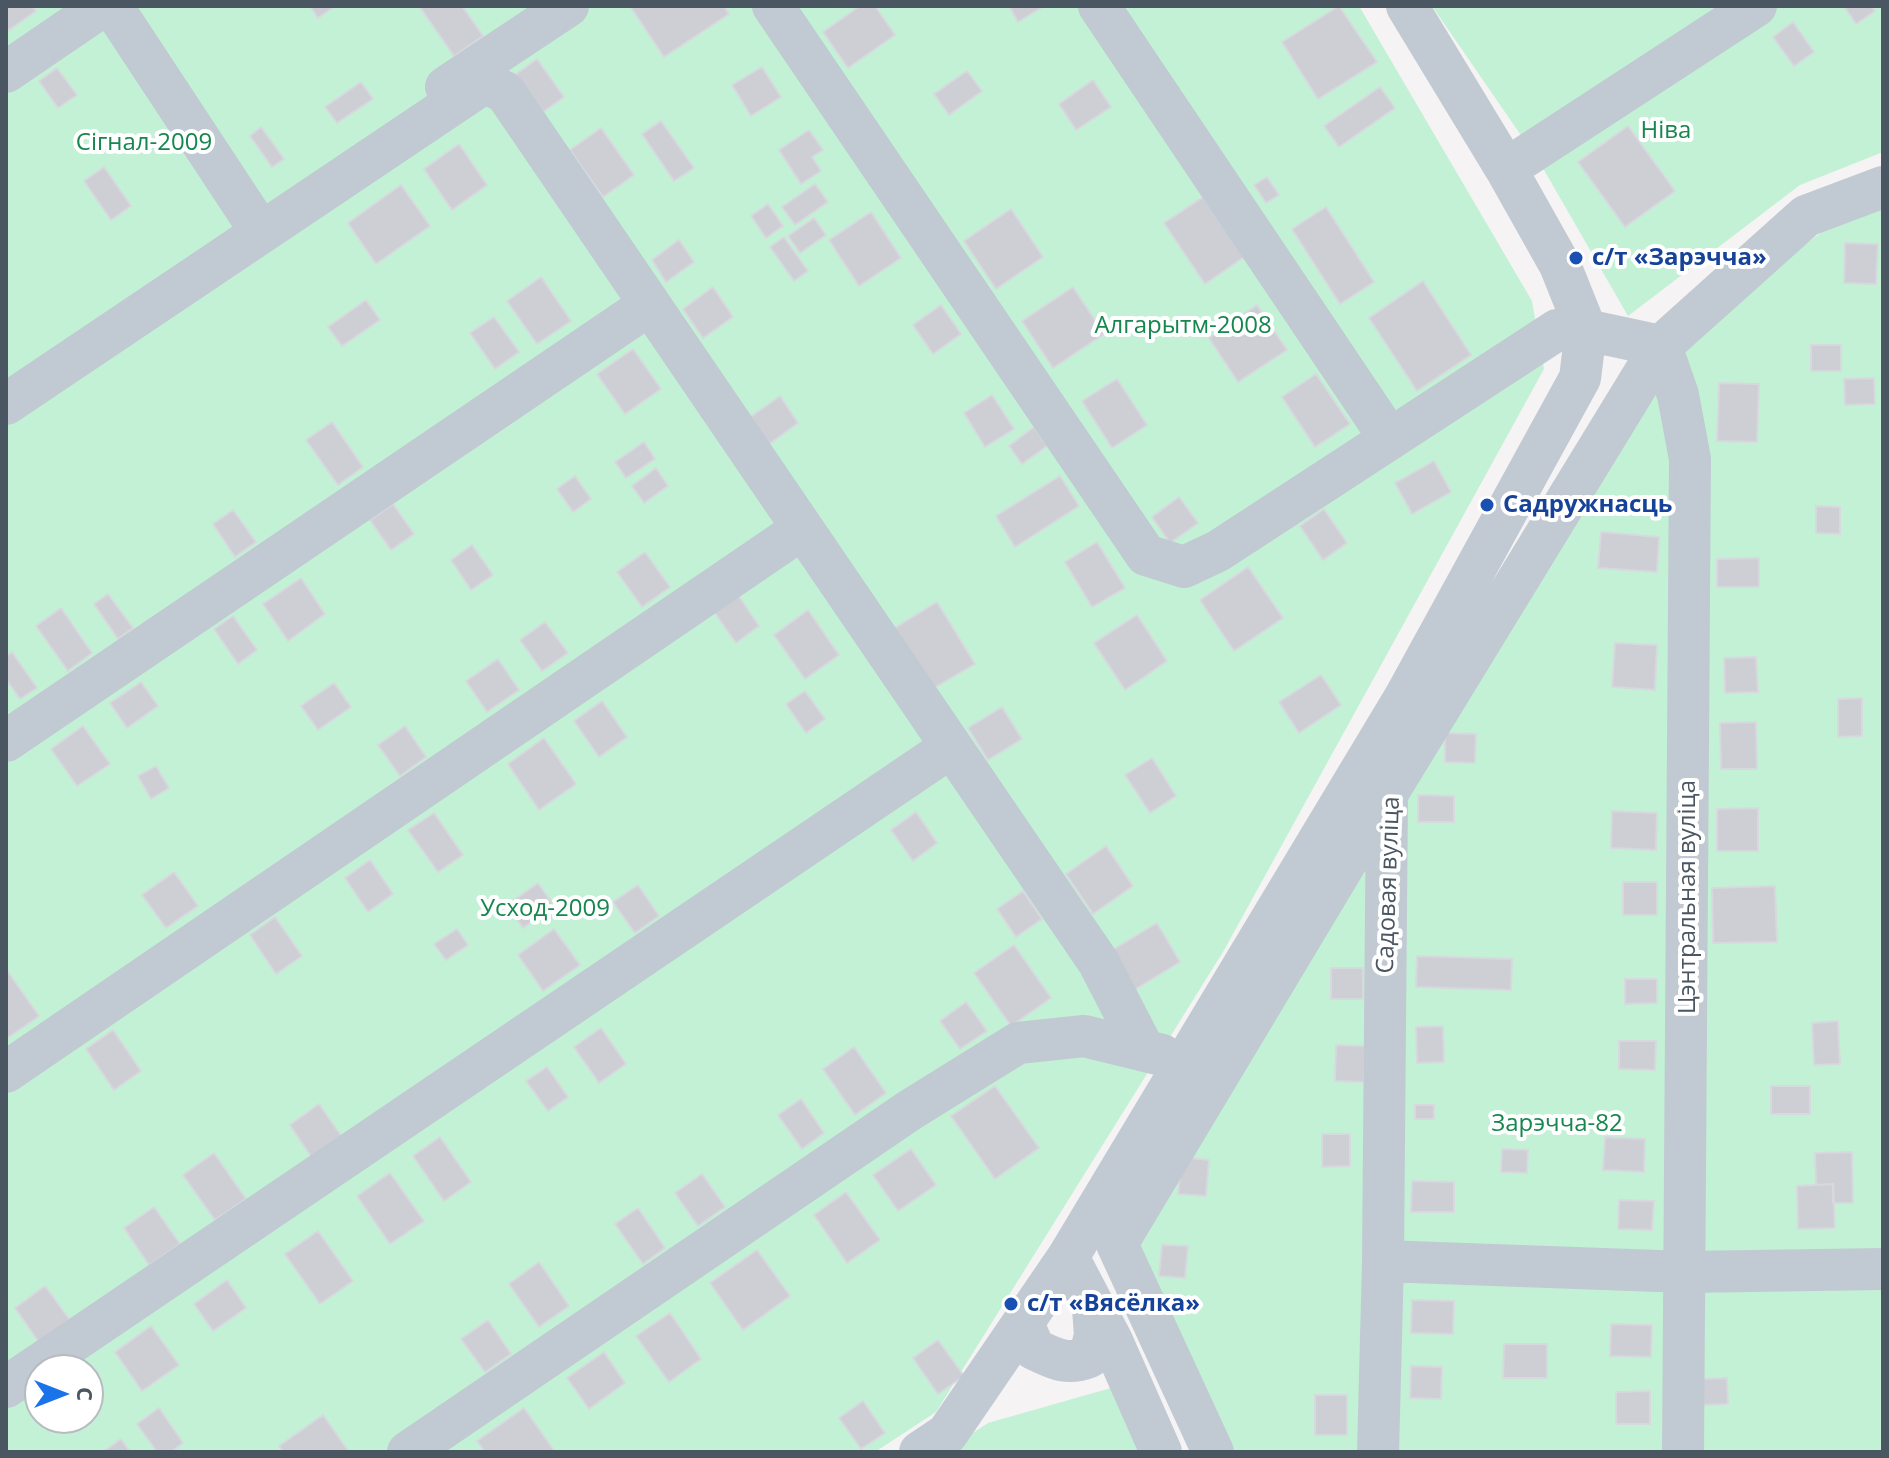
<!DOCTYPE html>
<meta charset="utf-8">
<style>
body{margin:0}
#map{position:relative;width:1889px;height:1458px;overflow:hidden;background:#f5f3f3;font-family:"Open Sans",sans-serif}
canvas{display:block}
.frame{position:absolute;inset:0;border:8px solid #4a5661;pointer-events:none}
.north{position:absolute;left:24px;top:1354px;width:80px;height:80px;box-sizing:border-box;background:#fff;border:2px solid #b7bbc0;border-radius:50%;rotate:90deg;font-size:22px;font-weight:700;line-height:32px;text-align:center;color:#4a5661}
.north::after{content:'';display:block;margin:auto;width:28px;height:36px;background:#1a73e8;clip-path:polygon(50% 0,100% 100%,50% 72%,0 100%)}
</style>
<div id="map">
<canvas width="1889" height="1458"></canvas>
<div class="frame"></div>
<div class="north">С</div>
</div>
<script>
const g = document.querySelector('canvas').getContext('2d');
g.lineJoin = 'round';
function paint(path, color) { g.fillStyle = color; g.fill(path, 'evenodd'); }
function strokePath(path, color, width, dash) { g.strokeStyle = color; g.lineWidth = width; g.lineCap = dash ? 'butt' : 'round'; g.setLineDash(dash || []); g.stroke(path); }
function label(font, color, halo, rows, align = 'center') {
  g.font = font + ' "Open Sans",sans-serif'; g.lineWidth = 8; g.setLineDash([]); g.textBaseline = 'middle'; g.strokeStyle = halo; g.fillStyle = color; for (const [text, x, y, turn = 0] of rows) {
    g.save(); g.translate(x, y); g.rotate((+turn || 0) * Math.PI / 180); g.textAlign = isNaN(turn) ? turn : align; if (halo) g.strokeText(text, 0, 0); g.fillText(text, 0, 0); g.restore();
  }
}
paint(new Path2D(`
 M6 6H1359L1532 301 1544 369 1223 952 936 1412 875 1452H6ZM40 1370H88V1418H40Z
 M1432 6H1883V152L1800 185 1628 316 1540 163Z
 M1883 207V1452H1194L1100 1243 1620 404 1737 294 1837 221Z
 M1118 1386 1147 1452H944L988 1423Z`), '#c3f1d5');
const building = new Path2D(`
 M6 6H32L36 11 9 30 6 26Z
 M310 6H335L318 18Z
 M419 6H462L483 36 454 56Z
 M630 6H724L729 14 664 57Z
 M860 6H875L895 35 848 68 823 32Z
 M1009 6H1044L1018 22Z
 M1339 6 1377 62 1318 99 1282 42Z
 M1844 6H1871L1875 11 1856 24Z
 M1793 22 1814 52 1794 66 1773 37Z
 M537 59 564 97 543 112 516 74Z
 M762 67 781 97 751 116 732 85Z
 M57 68 77 95 58 108 39 81Z
 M967 71 982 91 949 115 934 94Z
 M1093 80 1111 107 1076 130 1059 104Z
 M361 82 373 99 337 123 325 107Z
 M1380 87 1395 108 1339 147 1324 126Z
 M661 121 694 168 674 181 642 134Z
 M1628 126 1675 191 1625 227 1578 162Z
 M261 127 284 159 272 167 250 136Z
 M601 128 634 175 603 197 570 150Z
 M809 130 823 150 812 157 821 171 801 184 779 150Z
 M459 144 487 185 452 210 424 169Z
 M104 167 131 206 111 220 84 181Z
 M1267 177 1279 195 1266 203 1254 185Z
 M815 184 828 202 795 225 782 207Z
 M401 185 430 226 376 264 348 223Z
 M1203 197 1244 257 1205 284 1164 223Z
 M768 204 783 226 766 238 751 216Z
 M1326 207 1374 282 1340 304 1292 229Z
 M1011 209 1043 257 996 289 964 241Z
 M871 212 901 258 859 286 829 240Z
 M814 218 826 235 800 253 788 236Z
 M784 237 808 271 794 281 770 247Z
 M679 240 694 262 666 282 652 260Z
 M1845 243 1878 244 1876 284 1844 283Z
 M541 277 571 321 537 344 507 301Z
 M1423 281 1471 355 1417 391 1369 318Z
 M713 287 733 317 703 338 683 309Z
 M1073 287 1104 334 1053 368 1022 321Z
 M366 300 380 320 342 346 328 327Z
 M941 305 961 334 933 354 913 325Z
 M1257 305 1287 350 1238 382 1209 338Z
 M494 317 519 352 495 369 470 333Z
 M1811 345H1841V371H1811Z
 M633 349 661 389 625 414 597 374Z
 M1316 374 1350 424 1315 447 1282 397Z
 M1874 378 1875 404 1845 405 1844 379Z
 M1117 379 1147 425 1112 448 1082 401Z
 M1719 383 1759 384 1757 442 1717 441Z
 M992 395 1014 429 985 447 964 413Z
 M780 396 798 423 768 445 749 418Z
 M332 422 363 467 338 485 306 440Z
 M1034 427 1047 446 1022 464 1009 446Z
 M644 442 655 459 626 478 615 462Z
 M1434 461 1451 492 1412 514 1395 483Z
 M656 468 668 486 644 503 632 486Z
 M575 476 591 499 573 512 557 489Z
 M1060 476 1079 506 1015 547 996 516Z
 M1179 497 1198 523 1170 543 1152 517Z
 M393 504 414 534 391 550 370 520Z
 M1816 506 1840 507V534L1816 533Z
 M1324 509 1347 543 1323 560 1300 526Z
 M233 510 256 542 235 557 213 524Z
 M1601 532 1659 537 1657 572 1598 568Z
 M1097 542 1125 588 1092 607 1065 562Z
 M472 545 493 575 471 590 451 560Z
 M645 552 670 587 642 607 617 572Z
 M1759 558V587H1717V559Z
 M1248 567 1283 618 1234 651 1200 600Z
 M301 578 325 614 288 641 263 604Z
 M736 592 759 626 736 643 712 609Z
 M108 594 133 628 118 639 94 604Z
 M937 602 975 664 927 692 890 631Z
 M61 608 92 653 68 671 36 626Z
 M808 610 839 655 805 679 774 635Z
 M1137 615 1167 661 1125 690 1094 643Z
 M233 616 257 650 238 664 214 629Z
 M545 622 568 653 542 671 520 640Z
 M1615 643 1657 645 1655 690 1612 687Z
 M12 652 37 688 20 699 6 679V656Z
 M1756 657 1758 692 1725 693 1724 658Z
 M498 659 519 690 487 712 466 681Z
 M1321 675 1341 705 1299 733 1279 702Z
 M141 682 158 706 127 728 110 703Z
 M334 683 351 707 318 730 301 706Z
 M805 691 825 719 806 733 786 704Z
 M1862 698V736L1838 737V699Z
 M602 701 627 737 599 757 574 721Z
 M1002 707 1022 739 988 760 968 728Z
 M1756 722 1757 769H1721L1720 723Z
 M83 726 110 764 77 786 51 749Z
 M405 726 426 757 400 776 378 745Z
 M1445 733 1476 734 1475 763 1445 762Z
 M544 738 576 784 539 810 508 764Z
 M1152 758 1176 796 1150 813 1125 775Z
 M156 766 169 788 151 799 138 776Z
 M1418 795 1454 796V822H1418Z
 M1758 808V851H1717V809Z
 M1612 811 1657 813 1656 850 1611 848Z
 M916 812 937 843 913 861 891 830Z
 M434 813 463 855 438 872 408 830Z
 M1106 846 1133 886 1093 914 1066 874Z
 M370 860 393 894 368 912 345 878Z
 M174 872 198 906 166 928 142 895Z
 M1623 882H1657V915H1623Z
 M538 883 554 906 523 928 507 905Z
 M638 885 659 916 635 933 613 902Z
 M1775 886 1777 942 1713 943 1712 888Z
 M1023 891 1042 919 1016 937 997 909Z
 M275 917 302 956 276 974 250 935Z
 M1157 923 1180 962 1129 993 1106 954Z
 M457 929 468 945 446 960 434 944Z
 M554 929 580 965 543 991 518 955Z
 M1014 945 1051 998 1011 1026 974 973Z
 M1417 956 1512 959 1511 990 1416 987Z
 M1331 968H1363V999H1331Z
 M8 972 39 1016 6 1039V974Z
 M1625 979H1657V1003L1625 1004Z
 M966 1002 987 1031 960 1049 940 1021Z
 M1838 1021 1840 1064 1814 1065 1812 1023Z
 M1443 1026 1444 1062 1417 1063 1416 1027Z
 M601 1028 626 1064 599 1083 574 1047Z
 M113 1030 141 1071 114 1090 86 1049Z
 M1619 1041H1656L1655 1070 1619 1069Z
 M1336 1045 1365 1046 1364 1082 1335 1081Z
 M854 1047 886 1093 855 1115 823 1069Z
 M547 1067 568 1097 548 1111 526 1081Z
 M995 1086 1039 1148 995 1179 951 1116Z
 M1771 1086H1810V1114H1771Z
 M801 1099 824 1133 802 1149 778 1115Z
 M319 1104 342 1137 312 1158 290 1125Z
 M1415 1105H1434V1119H1415Z
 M1322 1134H1350V1166L1322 1167Z
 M440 1137 471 1182 444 1201 413 1156Z
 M1605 1137 1645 1139 1644 1172 1603 1170Z
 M911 1149 936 1185 898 1211 873 1175Z
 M1502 1149 1528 1150 1527 1173 1501 1172Z
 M1852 1152 1853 1203H1833V1184L1816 1185 1815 1153Z
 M214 1153 246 1199 215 1220 183 1175Z
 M1182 1157 1209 1160 1206 1196 1178 1194Z
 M390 1173 424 1221 390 1244 357 1196Z
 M702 1174 725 1207 698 1226 675 1193Z
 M1412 1181 1454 1182V1212H1411Z
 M1833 1184 1835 1228 1798 1229 1797 1186Z
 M846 1192 880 1240 847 1263 814 1215Z
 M1619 1200 1654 1201 1652 1230 1618 1229Z
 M154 1207 180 1244 149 1265 124 1228Z
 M638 1208 665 1248 643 1264 615 1224Z
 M318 1231 353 1281 320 1304 285 1254Z
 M1162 1245 1188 1246 1185 1278 1159 1276Z
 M757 1250 790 1296 743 1330 710 1283Z
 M539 1262 569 1306 539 1327 509 1284Z
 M227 1280 246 1308 213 1331 194 1304Z
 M45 1286 72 1323 41 1345 15 1308Z
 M1412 1300 1454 1301 1453 1334 1411 1333Z
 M670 1313 701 1359 669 1382 636 1336Z
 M488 1320 511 1354 485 1372 461 1339Z
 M1611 1324 1652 1325 1651 1357 1610 1356Z
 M151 1326 179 1365 142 1391 115 1352Z
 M938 1340 964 1376 938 1394 913 1358Z
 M1504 1344H1547V1378H1503Z
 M604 1352 625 1383 589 1409 567 1378Z
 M1411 1366 1442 1367 1441 1399 1410 1398Z
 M1727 1378 1728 1404 1702 1405 1701 1379Z
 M1650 1391V1424H1616V1392Z
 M1315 1395H1347V1435H1315Z
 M863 1401 885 1433 861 1449 839 1418Z
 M159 1408 183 1443 171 1452H157L137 1424Z
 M524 1408 555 1452H485L477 1441Z
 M323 1415 349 1452H283L279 1446Z
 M121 1439 130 1452H103Z`);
paint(building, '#cdcfd5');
strokePath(building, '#d7d9de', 2);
strokePath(new Path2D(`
 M112 6 251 217
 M773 6 1146 555 1184 567 1218 551 1557 330H1586L1661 346 1806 216 1883 187
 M1099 6 1390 439
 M6 72 103 6
 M446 87 568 6
 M1506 169 1756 6
 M1661 346 1678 395 1690 459 1683 1452
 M6 404 484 83 505 92 1099 963 1144 1050
 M6 741 649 305
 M6 1072 802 529
 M1068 1257 1112 1341 1161 1452
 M1383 1261 1686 1272 1883 1269
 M1023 1323 1034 1349C1055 1359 1067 1366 1089 1357L1095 1336 1093 1308
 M6 1387 951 747
 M408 1452 910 1110 1018 1043 1084 1036 1162 1055
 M920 1452 947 1434 1068 1257 1405 697 1580 378 1586 330 1560 265 1506 169 1407 6
 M1213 1452 1117 1244 1385 797
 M1378 1452 1383 1261 1387 794 1661 346`), '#c1cad2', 42);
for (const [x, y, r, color] of [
 [1576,258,8,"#1a4fb4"],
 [1487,505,8,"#1a4fb4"],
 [1011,1304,8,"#1a4fb4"]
]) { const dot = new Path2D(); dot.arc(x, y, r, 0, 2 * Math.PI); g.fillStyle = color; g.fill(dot); strokePath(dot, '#fff', 3); }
label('24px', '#17864f', '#fff', [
 ["Ніва",1666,131],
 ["Сігнал-2009",144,143],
 ["Алгарытм-2008",1183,326],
 ["Усход-2009",545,909],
 ["Зарэчча-82",1557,1124]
]);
label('bold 24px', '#164399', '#fff', [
 ["с/т «Зарэчча»",1592,258],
 ["Садружнасць",1503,505],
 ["с/т «Вясёлка»",1027,1304]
], 'left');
label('24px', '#4a5661', '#fff', [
 ["Садовая вуліца",1389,885,-88],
 ["Цэнтральная вуліца",1688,897,-90]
]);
</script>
